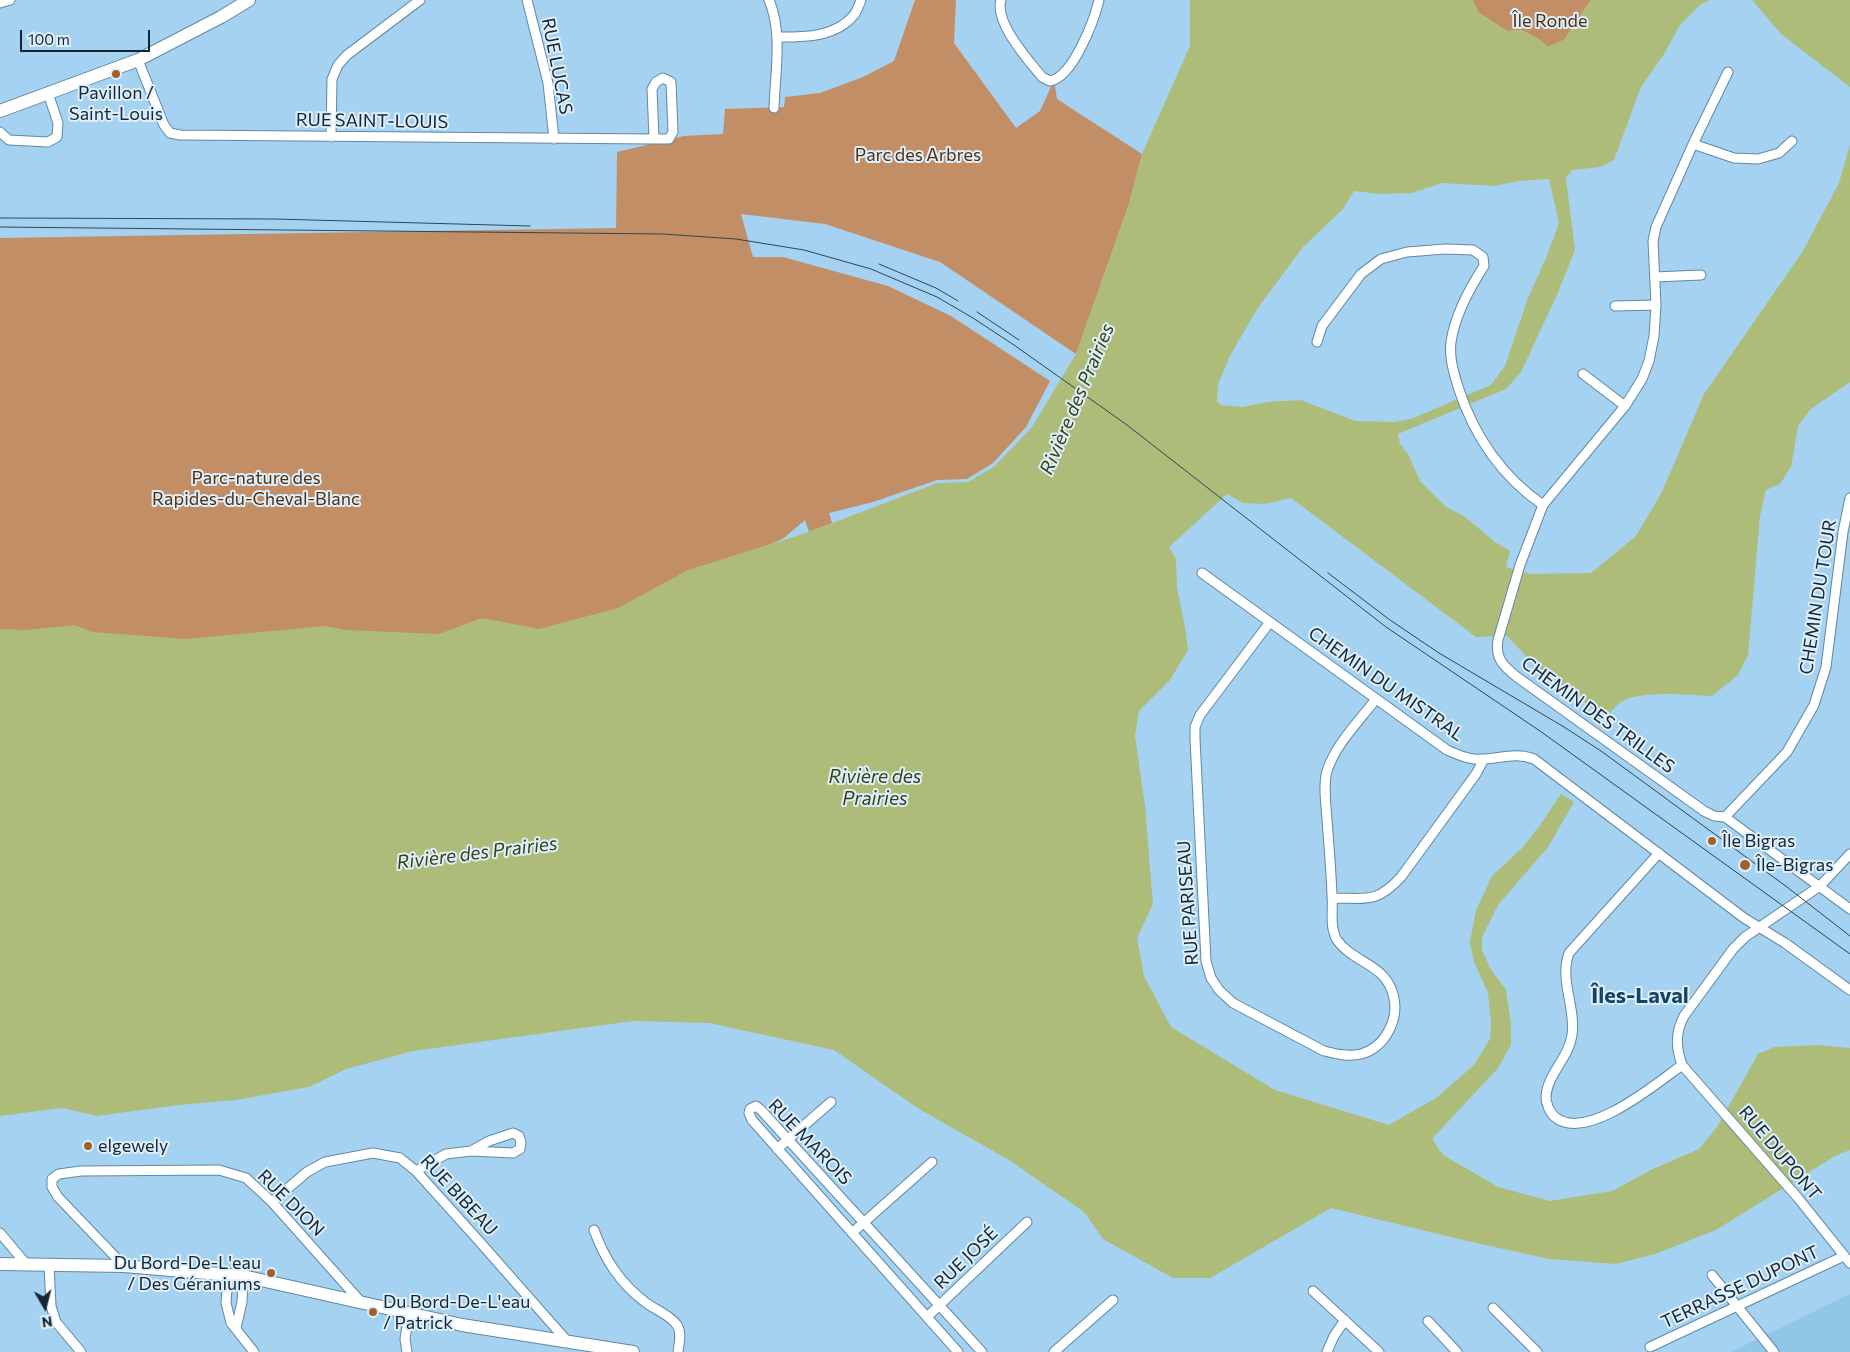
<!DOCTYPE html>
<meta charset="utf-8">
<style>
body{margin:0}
#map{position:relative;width:1850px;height:1352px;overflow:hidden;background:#a5d2f1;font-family:Commissioner,sans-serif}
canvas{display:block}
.north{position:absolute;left:20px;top:1282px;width:50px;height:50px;-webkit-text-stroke:4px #ddeffc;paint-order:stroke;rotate:172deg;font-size:14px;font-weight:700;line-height:20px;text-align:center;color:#142631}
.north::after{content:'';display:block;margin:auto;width:18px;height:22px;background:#142631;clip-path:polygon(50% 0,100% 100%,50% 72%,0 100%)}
.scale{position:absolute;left:20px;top:30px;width:130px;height:22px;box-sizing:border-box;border:2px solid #142631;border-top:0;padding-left:6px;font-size:15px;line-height:18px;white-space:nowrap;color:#142631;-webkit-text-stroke:4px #ddeffc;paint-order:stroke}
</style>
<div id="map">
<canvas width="1850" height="1352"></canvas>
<div class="north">N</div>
<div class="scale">100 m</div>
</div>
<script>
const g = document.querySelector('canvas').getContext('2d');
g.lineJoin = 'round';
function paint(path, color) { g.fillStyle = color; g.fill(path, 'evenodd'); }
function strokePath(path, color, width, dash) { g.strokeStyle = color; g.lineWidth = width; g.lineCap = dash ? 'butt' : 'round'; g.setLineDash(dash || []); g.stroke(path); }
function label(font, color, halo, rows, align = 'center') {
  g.font = font + ' Commissioner,sans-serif'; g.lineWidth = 4; g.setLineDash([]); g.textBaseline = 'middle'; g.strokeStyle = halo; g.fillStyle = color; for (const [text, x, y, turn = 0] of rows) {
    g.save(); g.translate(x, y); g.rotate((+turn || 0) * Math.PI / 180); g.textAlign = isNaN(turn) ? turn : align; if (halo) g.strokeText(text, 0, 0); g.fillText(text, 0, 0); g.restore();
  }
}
paint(new Path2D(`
 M1850 1294V1352H1731Z`), '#92c6e9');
paint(new Path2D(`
 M915 0H956L954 43 1016 128 1040 111 1054 80 1057 99 1142 154 1129 204 1076 354 940 262 825 224 741 214 753 257H783L888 286 951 316 1050 381 1026 427 993 463 967 479 937 480 873 502 829 513 832 523 809 532 805 520 784 538 713 572 622 710 0 767V238L616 228 617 152 684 136 723 134 725 109 784 107 785 97 820 93 863 77 894 61Z
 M1472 0H1591L1564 40 1548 47 1540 40 1522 30 1507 31 1479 13Z`), '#c28e66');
paint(new Path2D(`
 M1190 0H1472L1479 13 1507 31 1522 30 1540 40 1548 47 1564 40 1591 0H1710L1701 4 1680 25 1664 54 1641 87 1614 160 1600 167 1572 170 1566 178 1575 250 1557 295 1521 372 1506 389 1398 434 1400 444 1408 454 1420 481 1446 507 1464 516 1495 542 1510 551 1506 567 1531 574 1591 573 1636 536 1661 494 1704 394 1803 251 1839 183 1850 144V382L1811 409 1798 426 1791 467 1780 484 1766 490 1760 516 1748 655 1738 675 1712 696C1688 695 1645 690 1623 701 1618 703 1613 710 1609 714L1591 707 1579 697 1545 676 1507 636 1476 637 1291 498 1265 504 1243 503 1227 494 1169 547 1176 559 1177 587 1186 633 1188 650 1170 680 1139 711 1135 736 1145 806 1153 904 1137 938 1144 976 1171 1027 1275 1090 1389 1125 1436 1098 1474 1065 1490 1039 1491 1023 1488 993 1474 962 1470 942 1476 910 1492 876 1522 848 1540 825 1561 794 1574 802 1548 847 1498 905 1482 937V950L1490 968 1506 990 1511 1023V1045L1498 1068 1432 1139 1443 1155 1498 1187 1550 1201 1612 1191 1653 1169 1699 1149 1717 1127 1758 1054 1774 1047 1820 1045 1850 1048V1150L1835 1156 1716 1230 1655 1254 1616 1264 1549 1259 1463 1240 1331 1208 1210 1278H1173L1103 1239 1084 1212 1009 1160 919 1109 834 1050 709 1023 633 1021 413 1051 346 1069 309 1087 236 1100 179 1105 97 1116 62 1108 0 1116V629L26 630 75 625 92 632 186 639 325 626 346 630 439 634 482 618 539 629 618 608 688 570 809 532 937 483 968 482 995 466 1032 427 1076 354 1129 204 1142 154 1190 46ZM1549 179 1559 223 1546 258 1528 298 1505 366 1491 385 1411 419 1394 422 1355 421 1301 400 1268 402 1242 407 1221 405 1217 401 1218 384 1231 354 1257 309 1303 247 1343 209 1354 191 1380 194 1412 193 1442 183 1494 186 1519 181Z
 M1752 0H1850V87L1781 34Z`), '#aebc7a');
const street = new Path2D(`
 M527 0 548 83 554 139
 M769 0C783 33 775 73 774 108
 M1001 0C994 22 1028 60 1042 77L1050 81C1073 77 1094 21 1099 0
 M0 3 10 0
 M777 37C803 37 835 38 854 15 857 11 859 5 861 0
 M138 60 164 125 170 133 180 135 654 139H669L673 132 671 82 663 78 656 82 652 89 654 139
 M0 132 9 140 48 142 57 137 58 123 48 93
 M331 137 332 79 338 65 347 55 420 0
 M1693 144 1734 158 1758 159 1779 153 1792 141
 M1655 277 1701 275
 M1615 306 1656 305
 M1317 342 1322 326 1361 274 1381 259 1407 252 1445 249 1473 250 1483 257 1484 266C1469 289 1455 315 1451 342 1449 358 1454 373 1458 387 1474 436 1501 476 1543 505
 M1583 374 1625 406
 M1202 573 1447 750C1456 754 1464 758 1474 759 1495 761 1513 751 1534 759L1744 918 1785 943 1850 990
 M1270 622 1200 715 1195 727V739L1206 961 1211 978 1219 990 1233 1003 1324 1051C1336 1054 1349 1057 1361 1054 1386 1047 1400 1018 1393 994 1384 963 1353 963 1337 940 1335 937 1334 933 1333 929 1331 919 1333 906 1332 895 1331 870 1329 845 1327 820 1326 804 1323 786 1327 771 1335 745 1360 720 1376 699
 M1725 817 1714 816 1704 811 1517 677C1503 666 1495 658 1498 640L1520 565 1543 505 1625 406 1642 379 1649 361 1654 336 1656 305 1653 241 1656 227 1693 144 1728 72
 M1725 817 1787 752 1814 705 1826 667 1843 532 1850 498
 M1725 817 1850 909
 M1659 853 1569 953C1559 980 1576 1007 1572 1035 1569 1058 1547 1074 1546 1097 1546 1104 1550 1113 1555 1117 1586 1143 1657 1083 1682 1065
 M1850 854 1820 886 1745 937 1733 949 1684 1016C1675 1033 1676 1048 1682 1065L1798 1198 1850 1263
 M1332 898C1367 898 1376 904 1401 877L1476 774 1484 759
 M777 1149 831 1102
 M416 1171 446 1154 471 1151 513 1153 520 1149 521 1142 519 1136 513 1133 489 1141 471 1151
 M272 1202 307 1172 325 1162 373 1153 400 1158 416 1171 479 1241 567 1341
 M594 1230C605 1260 620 1283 645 1302 655 1310 669 1314 677 1325 682 1333 679 1343 678 1352
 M0 1233 26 1264
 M852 1233 932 1162
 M49 1265 51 1306 56 1322 81 1352
 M124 1266 58 1197 52 1187V1179L59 1174 81 1171 219 1170 246 1178 272 1202 361 1302
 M228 1275 226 1303 231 1323 254 1352
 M1712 1275 1774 1352
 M1313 1291 1379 1352
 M1493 1308 1537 1352
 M927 1317 1027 1222
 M1428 1321 1457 1352
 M236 1328 242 1302 243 1276
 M1650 1347 1844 1256
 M407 1352 405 1339 409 1314
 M958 1352 752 1120 749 1113 750 1109 756 1106 761 1110 982 1352
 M1054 1352 1113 1300
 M1327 1352 1334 1336 1345 1320`);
const secondary = new Path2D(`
 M0 111 138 60 221 17 249 0
 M0 1264 124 1266 243 1276 462 1325 633 1352`);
strokePath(street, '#5e89a6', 11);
strokePath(secondary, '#5e89a6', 14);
strokePath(street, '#fff', 9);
strokePath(secondary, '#fff', 12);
strokePath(new Path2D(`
 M0 218 275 219 530 226
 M0 227 663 234 736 239 804 250 871 269 937 297 973 318 1014 345 1127 425 1386 627 1540 731 1850 954
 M879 264 936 288 958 301
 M977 312 1019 340
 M1328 573 1390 620 1439 653 1564 727 1601 751 1787 887 1850 936`), '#2f4655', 1);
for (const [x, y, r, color] of [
 [116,74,5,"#a1612a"],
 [1712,841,5,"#a1612a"],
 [1745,865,6,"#a1612a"],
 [88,1146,5,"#a1612a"],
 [271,1273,5,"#a1612a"],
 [373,1312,5,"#a1612a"]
]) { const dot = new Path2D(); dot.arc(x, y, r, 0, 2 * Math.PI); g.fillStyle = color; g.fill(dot); strokePath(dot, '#ddeffc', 2); }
label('18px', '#542f0d', '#ddeffc', [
 ["Île Ronde",1550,21],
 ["Parc des Arbres",918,155],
 ["Parc-nature des",256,478],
 ["Rapides-du-Cheval-Blanc",256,499]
]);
label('18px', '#142631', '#ddeffc', [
 ["RUE LUCAS",557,66,79],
 ["RUE SAINT-LOUIS",372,121,1],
 ["CHEMIN DU TOUR",1818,597,-81],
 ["CHEMIN DU MISTRAL",1386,684,35],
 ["CHEMIN DES TRILLES",1598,715,36],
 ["RUE PARISEAU",1188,903,-94],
 ["RUE MAROIS",810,1142,46],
 ["RUE DUPONT",1780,1153,50],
 ["RUE BIBEAU",459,1195,47],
 ["RUE DION",291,1203,45],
 ["RUE JOSÉ",966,1258,-44],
 ["TERRASSE DUPONT",1740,1287,-25]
]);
label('18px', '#142631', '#ddeffc', [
 ["Pavillon /",116,93,"center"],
 ["Saint-Louis",116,114,"center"],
 ["Île Bigras",1722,841],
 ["Île-Bigras",1756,865],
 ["elgewely",98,1146],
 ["Du Bord-De-L'eau",261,1263,"right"],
 ["/ Des Géraniums",261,1284,"right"],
 ["Du Bord-De-L'eau",383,1302],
 ["/ Patrick",383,1323]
], 'left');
label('italic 19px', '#39410f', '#ddeffc', [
 ["Rivière des Prairies",1077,399,-67],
 ["Rivière des",875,777],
 ["Prairies",875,799],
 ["Rivière des Prairies",477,853,-7]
]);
label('bold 22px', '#18435d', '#ddeffc', [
 ["Îles-Laval",1640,996]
]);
</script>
